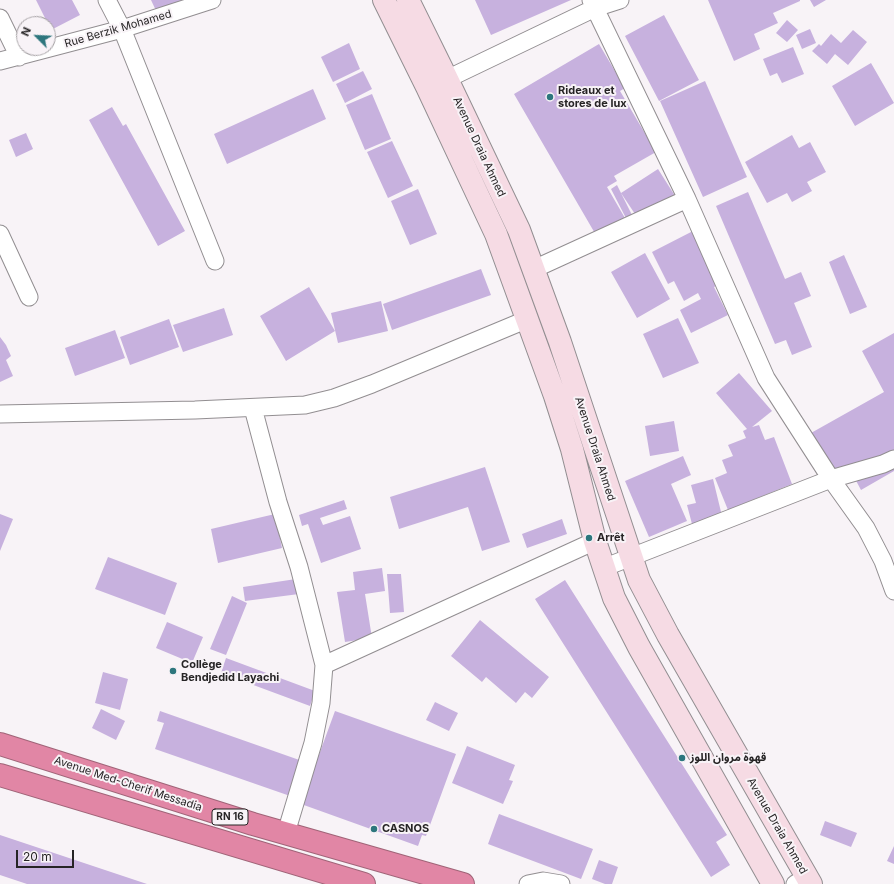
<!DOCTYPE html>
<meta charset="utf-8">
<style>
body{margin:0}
#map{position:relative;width:894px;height:884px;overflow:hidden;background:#f8f3f7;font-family:Inter,sans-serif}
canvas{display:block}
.north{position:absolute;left:16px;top:16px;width:40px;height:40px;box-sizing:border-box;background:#f8f3f7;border:1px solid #a4a0a3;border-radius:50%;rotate:294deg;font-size:11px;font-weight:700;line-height:16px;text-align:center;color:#262425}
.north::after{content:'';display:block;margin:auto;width:14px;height:18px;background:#2d767d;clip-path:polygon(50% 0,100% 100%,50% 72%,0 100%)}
.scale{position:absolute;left:16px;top:850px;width:58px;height:18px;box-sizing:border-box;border:2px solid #262425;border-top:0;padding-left:5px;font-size:12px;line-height:14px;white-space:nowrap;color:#262425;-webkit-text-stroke:3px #f8f3f7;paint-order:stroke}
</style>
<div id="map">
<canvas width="894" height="884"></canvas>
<div class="north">N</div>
<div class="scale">20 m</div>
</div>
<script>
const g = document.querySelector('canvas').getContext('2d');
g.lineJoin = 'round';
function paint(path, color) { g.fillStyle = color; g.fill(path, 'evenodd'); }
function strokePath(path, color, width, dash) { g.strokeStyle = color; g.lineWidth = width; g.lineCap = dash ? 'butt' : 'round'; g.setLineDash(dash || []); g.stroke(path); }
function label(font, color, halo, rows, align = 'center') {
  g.font = font + ' Inter,"Noto Sans Arabic",sans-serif'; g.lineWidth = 4; g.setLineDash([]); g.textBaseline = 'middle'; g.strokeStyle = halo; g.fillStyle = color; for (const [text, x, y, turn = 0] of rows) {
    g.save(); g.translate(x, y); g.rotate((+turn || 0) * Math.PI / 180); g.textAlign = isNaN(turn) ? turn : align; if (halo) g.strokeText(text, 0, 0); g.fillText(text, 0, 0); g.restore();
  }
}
paint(new Path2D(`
 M36 0H72L80 15 51 30Z
 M151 0H197L159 17Z
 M475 0H571L491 35Z
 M708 0H800V1L773 13 778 23 754 34 760 49 734 61Z
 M810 0H826L814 7Z
 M664 15 699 80 659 101 625 36Z
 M787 20 798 30 787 42 776 33Z
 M810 29 816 43 802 49 796 35Z
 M853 30 867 42 848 65 835 54 827 64 812 51 819 44 821 46 831 34 841 43Z
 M349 43 360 69 333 82 321 57Z
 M599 44 625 88 620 91 656 152 614 176 617 181 607 187 629 225 600 242 514 94Z
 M793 47 804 74 782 83 777 73 770 76 763 59Z
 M871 63 894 103 855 126 832 86Z
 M363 71 372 89 345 103 336 84Z
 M705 81 747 177 703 197 660 101Z
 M313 89 326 119 227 164 214 134Z
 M372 94 391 139 365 150 346 105Z
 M112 107 123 126 126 124 185 231 158 246 89 120Z
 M26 133 33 149 16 157 9 140Z
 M792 135 799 148 810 142 826 172 807 182 812 191 792 202 787 193 767 203 745 162Z
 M392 141 413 186 388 198 367 152Z
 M658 169 677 199 641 223 621 193Z
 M617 185 636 223 630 226 611 189Z
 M418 189 437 234 410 245 391 201Z
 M748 192 785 279 801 272 811 296 794 303 812 347 792 355 786 340 775 344 716 206Z
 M693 231 720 284 714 287 728 315 691 333 680 310 701 299 698 293 684 301 674 281 668 284 652 252Z
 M645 253 670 299 637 318 611 272Z
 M844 255 867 307 850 314 829 262Z
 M481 269 491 295 392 330 383 304Z
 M309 287 335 331 286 361 260 316Z
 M381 301 388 331 338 343 331 313Z
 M224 308 233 335 183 352 173 325Z
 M678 318 699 363 663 378 643 334Z
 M169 319 179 347 130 365 120 337Z
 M115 330 125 358 75 376 65 348Z
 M894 333V471L861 490 853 475 838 483 811 433 884 392 862 351Z
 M0 337 6 345 11 356 6 360 13 376 0 382Z
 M739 373 772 411 752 427 759 425 765 440 774 437 792 484 728 510 715 478 727 473 722 460 733 456 728 445 746 438 743 431 747 429 716 393Z
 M674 421 679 451 650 456 645 426Z
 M683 456 691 475 671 484 687 521 649 537 625 481Z
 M485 467 510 542 482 551 468 507 399 529 390 497Z
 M713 479 722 516 692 524 687 505 696 503 691 485Z
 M344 500 347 509 320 518 323 525 350 516 361 549 321 563 308 524 302 526 299 515Z
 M0 514 13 519 0 551Z
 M275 514 282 548 218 563 211 529Z
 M562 519 567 534 527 548 522 534Z
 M108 557 177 583 165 615 95 589Z
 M382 568 385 591 365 594 372 638 345 642 337 592 355 590 353 572Z
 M387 574H401L404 612 390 613Z
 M296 579 299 594 245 601 243 587Z
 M565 580 727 835 716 842 730 865 711 877 535 599Z
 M232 596 247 603 226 655 210 649Z
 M480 620 549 677 532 698 525 692 516 703 486 677 482 682 451 656Z
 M167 622 203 637 192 663 156 648Z
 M226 658 315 691 310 706 221 673Z
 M103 672 128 679 120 710 95 703Z
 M435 702 458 713 449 731 426 720Z
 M101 709 125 721 116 740 92 728Z
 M160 711 305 762 293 797 155 749 164 723 157 721Z
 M335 711 456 754 426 836 422 835 418 846 301 804Z
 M467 746 515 765 509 780 513 781 503 804 452 783Z
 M499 814 593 849 581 879 488 844Z
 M825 821 857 833 851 847 820 835Z
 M0 835 147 884H27L0 875Z
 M894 846V864L887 861Z
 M599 860 618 867 612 884H605L592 879Z`), '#c7b1de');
const street = new Path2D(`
 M107 0 122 29 215 261
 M591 0 687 199 766 378 831 479 603 568
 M0 18 19 57
 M0 61 122 29 212 0
 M447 79 595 8 620 0
 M0 234 29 297
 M534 269 687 199
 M253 408 278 502 299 567 324 665 321 703 313 743 286 833
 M0 414 195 410 305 405 334 398 372 384 528 319
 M894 459 883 464 831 479 866 528 883 561 894 591
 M324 665 595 541
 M528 884 543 881 561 884
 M795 884 807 877`);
const secondary = new Path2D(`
 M384 0 427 87 496 234 555 396 572 449 595 541 614 598 639 647 773 884
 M408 0 447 79 519 230 560 342 639 580 668 635 811 884`);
const highway = new Path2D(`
 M0 744 253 824 463 884
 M0 775 364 884`);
strokePath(street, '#928e91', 19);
strokePath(secondary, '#928e91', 24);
strokePath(highway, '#a06478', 24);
strokePath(street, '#fff', 17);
strokePath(secondary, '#f6dbe4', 22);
strokePath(highway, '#e186a5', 22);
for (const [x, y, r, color] of [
 [550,97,4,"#2d767d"],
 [589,538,4,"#2d767d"],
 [173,671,4,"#2d767d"],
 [682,758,4,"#2d767d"],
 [374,829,4,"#2d767d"]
]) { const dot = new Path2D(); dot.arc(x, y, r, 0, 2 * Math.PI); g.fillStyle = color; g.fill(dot); strokePath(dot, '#f8f3f7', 1.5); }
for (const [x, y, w] of [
 [230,817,36]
]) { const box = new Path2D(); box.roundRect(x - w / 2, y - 8, w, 16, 3); g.fillStyle = '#f8f3f7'; g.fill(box); strokePath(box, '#262425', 1); }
label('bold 10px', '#262425', null, [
 ["RN 16",230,817]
]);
label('11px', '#262425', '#f8f3f7', [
 ["Rue Berzik Mohamed",118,29,-16],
 ["Avenue Draia Ahmed",479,147,65],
 ["Avenue Draia Ahmed",595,449,72],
 ["Avenue Med-Cherif Messadia",128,784,18],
 ["Avenue Draia Ahmed",777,826,60]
]);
label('bold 11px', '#262425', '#f8f3f7', [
 ["Rideaux et",558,91],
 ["stores de lux",558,104],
 ["Arrêt",597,538],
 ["Collège",181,665],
 ["Bendjedid Layachi",181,678],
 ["قهوة مروان اللوز",690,758],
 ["CASNOS",382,829]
], 'left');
</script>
